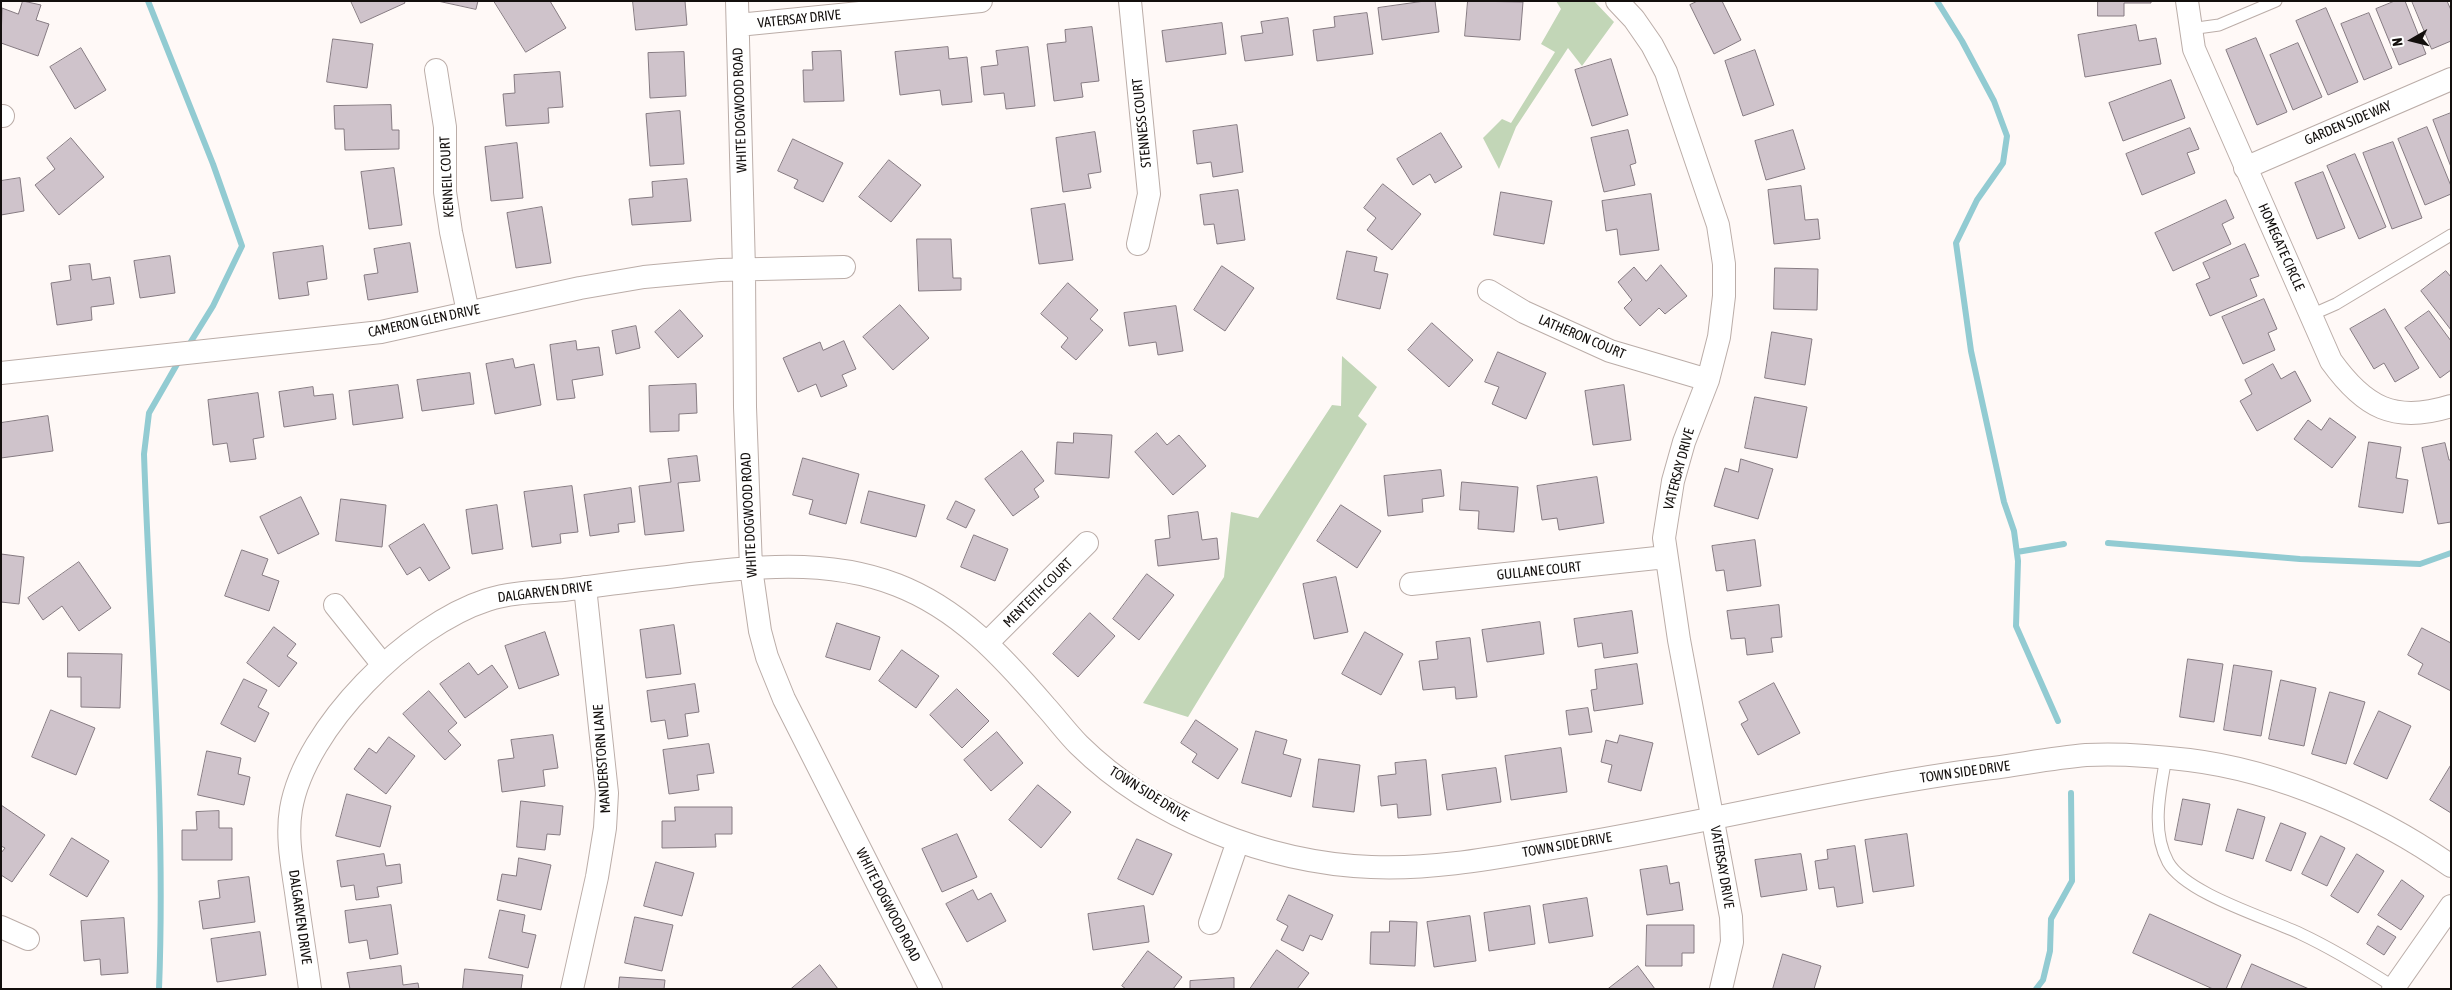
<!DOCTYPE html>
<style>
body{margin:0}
#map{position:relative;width:2452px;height:990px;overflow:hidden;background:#fff9f7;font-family:"Asap Condensed",sans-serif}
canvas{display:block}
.frame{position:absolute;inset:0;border:2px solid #130f0d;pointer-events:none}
.north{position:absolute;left:2387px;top:15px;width:50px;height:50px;-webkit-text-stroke:4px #fff;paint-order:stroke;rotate:262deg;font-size:14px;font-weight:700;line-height:20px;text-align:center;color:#130f0d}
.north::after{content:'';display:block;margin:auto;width:18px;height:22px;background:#130f0d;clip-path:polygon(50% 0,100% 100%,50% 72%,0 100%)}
</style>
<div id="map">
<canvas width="2452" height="990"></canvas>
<div class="frame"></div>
<div class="north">N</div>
</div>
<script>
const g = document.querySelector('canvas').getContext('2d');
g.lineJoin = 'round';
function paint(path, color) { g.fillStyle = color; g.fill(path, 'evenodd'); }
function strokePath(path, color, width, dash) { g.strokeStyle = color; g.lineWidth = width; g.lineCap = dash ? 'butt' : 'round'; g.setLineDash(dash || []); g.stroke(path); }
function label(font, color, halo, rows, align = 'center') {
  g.font = font + ' "Asap Condensed",sans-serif'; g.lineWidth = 5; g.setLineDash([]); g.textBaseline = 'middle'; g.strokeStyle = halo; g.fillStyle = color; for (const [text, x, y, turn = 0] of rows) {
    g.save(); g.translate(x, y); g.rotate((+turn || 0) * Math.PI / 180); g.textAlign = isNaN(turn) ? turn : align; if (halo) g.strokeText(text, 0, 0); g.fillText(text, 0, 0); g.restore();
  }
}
paint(new Path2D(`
 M1556 1H1594L1614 22 1582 66 1568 48 1516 127 1499 169 1483 138 1502 119 1511 123 1555 52 1541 44 1561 9Z
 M1342 356 1377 387 1358 416 1367 424 1188 717 1143 703 1224 577 1231 512 1258 518 1332 405 1341 406Z`), '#c2d6b7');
strokePath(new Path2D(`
 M148 1 213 164 242 246 213 306 187 348
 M1937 1 1962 41 1994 101 2007 136 2003 163 1977 200 1956 243 1971 351 2004 502 2014 531 2018 561 2016 626 2058 721
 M2108 543 2300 559 2420 564 2451 553
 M2017 552 2064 544
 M159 989C166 810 150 633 144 454L149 413 180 359
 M2036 989 2043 980 2050 951 2051 919 2072 881 2071 793`), '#92cbd2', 6);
const building = new Path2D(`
 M23 1 41 5 36 20 49 24 38 56 1 43 2 8 18 14Z
 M351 1H404L405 3 361 23Z
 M438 1H478L476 9Z
 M494 1H550L566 28 526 52Z
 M633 1H685L687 25 636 30Z
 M1425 1H1435L1439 32 1382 40 1378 8Z
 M1468 1 1523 2 1520 40 1465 36Z
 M1698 1H1722L1741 40 1714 54 1690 5Z
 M2098 1H2151V3H2124V16H2098Z
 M2395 1H2405L2426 54 2399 65 2376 9Z
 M2412 1H2447L2451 10V41L2432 49Z
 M2326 8 2358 82 2328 95 2296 21Z
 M1367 13 1373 54 1317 61 1313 30 1335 27 1334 17Z
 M2369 13 2392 68 2364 80 2341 24Z
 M1288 18 1293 55 1245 61 1241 36 1263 33 1261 22Z
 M1222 23 1226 54 1166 62 1162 31Z
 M2136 25 2139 41 2156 38 2161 64 2085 77 2078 35Z
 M1092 27 1099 81 1081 83 1083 97 1054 101 1047 44 1066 42 1065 30Z
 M2256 38 2287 112 2257 125 2226 50Z
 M333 39 373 44 367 88 327 82Z
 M2298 43 2322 97 2293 110 2270 55Z
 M948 47 949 59 967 57 972 102 942 105 940 90 900 95 895 52Z
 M1028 47 1035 106 1006 109 1004 93 984 95 981 67 998 65 996 51Z
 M81 48 106 90 75 109 50 67Z
 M1755 50 1774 105 1743 116 1725 61Z
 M841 51 844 101 804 102 803 70H813L812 52Z
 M684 52 686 96 650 98 648 53Z
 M1611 59 1628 115 1592 126 1575 70Z
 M560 72 563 107 548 108 549 123 506 126 503 94 515 93 514 75Z
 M2171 80 2185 118 2123 141 2109 103Z
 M391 105 392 130H399V149L345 150 344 129H335L334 106Z
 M680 111 684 164 650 166 646 114Z
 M2451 113V167L2433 120Z
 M1237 125 1243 172 1213 177 1211 162 1197 164 1193 131Z
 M2427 127 2451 186V194L2425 205 2398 139Z
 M2190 128 2199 149 2187 153 2195 173 2142 195 2126 154Z
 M1628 130 1636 163 1630 165 1635 185 1604 192 1591 138Z
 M1793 130 1805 169 1766 180 1755 141Z
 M1095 132 1101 172 1088 174 1091 188 1063 192 1056 138Z
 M1441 133 1462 167 1435 183 1430 174 1413 185 1397 159Z
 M71 138 104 177 59 215 35 185 55 169 47 158Z
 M793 139 843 163 823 202 794 188 798 180 778 171Z
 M2393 142 2422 218 2392 229 2363 153Z
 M517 143 523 198 491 201 485 147Z
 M2355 154 2386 227 2359 239 2327 166Z
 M889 160 921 185 891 222 859 197Z
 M394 168 402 225 369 229 361 172Z
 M2323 172 2345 228 2317 239 2295 183Z
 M20 178 24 211 1 215V181Z
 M687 179 691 221 632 225 629 199 653 197 652 182Z
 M1383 184 1421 214 1392 250 1367 230 1376 218 1364 208Z
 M1801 186 1805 220 1818 219 1820 239 1774 244 1768 190Z
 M1238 190 1245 240 1217 244 1214 224 1204 225 1200 195Z
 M1501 192 1552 201 1544 244 1494 235Z
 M1651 194 1659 250 1620 255 1617 229 1606 231 1602 201Z
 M2226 200 2234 218 2222 224 2231 244 2173 271 2155 233Z
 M1065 204 1073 260 1039 264 1031 209Z
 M542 207 551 263 516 268 507 213Z
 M917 239H951L953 278H961V290L919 291Z
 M410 243 418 292 368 300 364 275 378 273 374 249Z
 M2245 244 2259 276 2250 279 2257 296 2210 316 2196 284 2210 278 2203 263Z
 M323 246 327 279 307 282 309 295 279 299 273 253Z
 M1347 251 1377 257 1374 271 1388 274 1380 309 1337 299Z
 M170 256 175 293 140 298 134 261Z
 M90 264 92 280 110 277 114 304 91 307 92 320 57 325 51 283 71 280 69 266Z
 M1661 265 1687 296 1665 314 1659 308 1640 326 1624 308 1632 300 1618 282 1634 267 1646 281Z
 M1222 266 1254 288 1225 331 1194 310Z
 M1775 268 1818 269 1817 310 1774 309Z
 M2446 271 2451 277V330L2421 291Z
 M1068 283 1098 310 1090 319 1103 330 1076 360 1061 347 1068 338 1041 314Z
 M2264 299 2277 329 2268 333 2275 350 2243 364 2222 317Z
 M900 305 929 338 893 370 863 337Z
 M1176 306 1183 351 1158 355 1156 342 1129 346 1124 313Z
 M2385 309 2419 368 2395 382 2384 363 2374 369 2350 329Z
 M680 310 703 336 678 358 655 332Z
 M2429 311 2451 341V370L2440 378 2405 328Z
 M1432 323 1473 360 1449 387 1408 350Z
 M636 326 640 348 616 354 612 331Z
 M1772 332 1812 339 1805 385 1765 378Z
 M576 341 577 350 599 347 603 375 572 380 575 398 557 400 550 345Z
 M844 341 856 369 842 375 847 386 821 397 816 384 798 392 783 358 820 342 823 350Z
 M1498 352 1546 373 1526 419 1492 404 1499 387 1485 382Z
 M513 359 515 368 534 364 541 405 495 414 486 364Z
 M2273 364 2281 379 2295 371 2311 401 2257 431 2240 401 2252 394 2245 380Z
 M470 373 474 404 422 411 417 380Z
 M696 384 697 413 679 414V431L650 432 649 386Z
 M398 385 403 418 353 425 349 391Z
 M1624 385 1631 440 1593 445 1585 391Z
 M313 387 314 396 333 394 336 419 284 427 279 392Z
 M258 393 264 437 253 439 256 459 230 462 227 443 213 445 208 400Z
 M1755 397 1807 407 1797 458 1745 448Z
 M48 416 53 451 1 458V423Z
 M2330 418 2356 437 2332 468 2294 439 2308 420 2321 430Z
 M1074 433 1112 435 1109 478 1055 474 1057 442 1073 443Z
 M1157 433 1167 445 1179 435 1206 466 1173 495 1135 452Z
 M2369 442 2401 447 2396 478 2408 480 2403 513 2359 507Z
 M2445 443 2449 460H2451V522L2438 524 2422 448Z
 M1022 451 1044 481 1034 489 1039 497 1013 516 985 479Z
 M697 456 700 481 678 483 684 531 645 535 639 486 671 482 668 459Z
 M803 458 859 474 846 524 809 514 813 500 793 495Z
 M1741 459 1773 469 1758 519 1714 506 1725 468 1738 472Z
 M1441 470 1444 496 1422 499 1423 512 1388 516 1384 476Z
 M1597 477 1604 523 1559 530 1557 518 1542 520 1537 486Z
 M1462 482 1518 487 1514 532 1478 529 1479 511 1460 510Z
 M572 486 578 532 560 534 561 543 532 547 524 492Z
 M631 488 635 522 618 524 619 532 590 536 584 495Z
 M869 491 925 505 916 537 861 523Z
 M301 497 319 534 278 554 260 517Z
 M341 499 386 505 382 547 336 541Z
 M956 501 975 510 966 528 947 519Z
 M497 505 503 549 472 554 466 510Z
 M1341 505 1381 531 1357 568 1317 541Z
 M1198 512 1202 540 1217 538 1219 559 1158 566 1155 540 1170 538 1168 516Z
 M424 524 450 568 429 581 420 567 407 575 389 546Z
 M974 535 1008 549 995 581 961 567Z
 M1755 540 1761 586 1727 591 1724 570 1716 571 1712 546Z
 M242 550 268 559 262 575 279 581 269 611 225 596Z
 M1 554 24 557 19 604 1 602Z
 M79 562 111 608 79 631 62 606 43 620 28 598Z
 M1147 574 1174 595 1139 640 1113 619Z
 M1336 577 1348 632 1314 639 1303 584Z
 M1779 605 1782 637 1771 638 1773 652 1747 655 1745 638 1731 639 1727 611Z
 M1632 611 1638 653 1604 658 1602 643 1578 647 1574 619Z
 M1090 613 1115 636 1078 677 1053 654Z
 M1540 622 1544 654 1487 662 1482 630Z
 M837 623 880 637 870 670 826 657Z
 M674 625 681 674 646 678 640 630Z
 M274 627 296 644 287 656 297 663 279 687 247 663Z
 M2422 628 2451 643V691L2418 674 2423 664 2408 655Z
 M545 632 559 675 519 689 505 646Z
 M1365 632 1403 654 1381 695 1342 674Z
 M1470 638 1477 697 1456 699 1455 687 1423 690 1419 661 1438 659 1436 642Z
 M902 650 939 676 916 708 879 681Z
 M68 653 122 654 120 708 81 707V677H68Z
 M2188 659 2223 664 2214 722 2180 717Z
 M469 663 478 675 492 665 508 687 465 718 440 684Z
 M1637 664 1643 704 1594 711 1591 690 1597 689 1595 670Z
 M2234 665 2272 671 2261 736 2224 730Z
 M244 679 267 690 258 707 269 713 255 742 221 724Z
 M2281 680 2316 688 2304 746 2269 739Z
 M1774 683 1800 733 1758 755 1741 724 1748 720 1739 702Z
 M695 684 699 712 685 714 688 736 668 739 665 720 651 722 647 691Z
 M957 689 989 721 962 748 930 715Z
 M429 691 457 723 448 731 461 745 445 760 403 714Z
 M2330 692 2365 702 2346 764 2312 754Z
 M1588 708 1592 732 1569 735 1566 711Z
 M51 710 95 728 76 775 32 757Z
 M2379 711 2411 726 2387 779 2354 764Z
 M1196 720 1238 749 1218 779 1192 762 1197 754 1181 743Z
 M1256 731 1287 740 1283 754 1301 759 1291 797 1242 783Z
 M997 732 1023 763 991 791 964 760Z
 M553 735 558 768 543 770 545 786 502 792 498 760 514 758 511 740Z
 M1620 735 1653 743 1641 791 1608 782 1612 765 1601 762 1606 740 1617 743Z
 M389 737 415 756 386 794 354 769 369 748 376 753Z
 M709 744 714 773 697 775 699 790 669 794 663 750Z
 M1561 748 1567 792 1511 800 1505 756Z
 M207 751 241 758 238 774 250 777 244 805 198 795Z
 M1319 759 1360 765 1354 812 1313 807Z
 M1426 760 1431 815 1398 818 1397 804 1381 806 1378 776 1396 774 1395 763Z
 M2451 765V813L2430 800Z
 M1496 768 1501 802 1447 810 1442 775Z
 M1038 785 1071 812 1041 848 1009 820Z
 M347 794 391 806 380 847 336 836Z
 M2183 799 2210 804 2202 845 2175 840Z
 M521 801 563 806 560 835 547 834 545 850 517 847Z
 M1 805 45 835 12 882 1 875V853L5 848 1 846Z
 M675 807H732V834H715L716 847 662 848V821H675Z
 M2238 809 2265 817 2253 859 2226 851Z
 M219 811V828H232V860H182V830H197L196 812Z
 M2281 823 2306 833 2291 871 2266 861Z
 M957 834 977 877 942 892 922 849Z
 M1907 834 1914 886 1873 892 1865 840Z
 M2321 836 2345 848 2327 886 2302 874Z
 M72 838 109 861 87 897 50 875Z
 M1137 839 1172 854 1153 895 1118 879Z
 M1855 846 1863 903 1837 907 1834 887 1819 889 1815 861 1828 859 1827 850Z
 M384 854 386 866 400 864 402 883 377 887 379 897 356 900 354 885 341 887 337 861Z
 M1801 854 1807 890 1761 897 1755 860Z
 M2357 854 2384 871 2358 913 2331 896Z
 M519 858 551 865 541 910 497 900 502 874 516 876Z
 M656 862 694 873 682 916 644 906Z
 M1667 866 1670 884 1679 882 1683 910 1647 915 1640 870Z
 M249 877 255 922 203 929 199 901 220 898 218 881Z
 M2402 880 2424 896 2401 930 2378 915Z
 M973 890 978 900 991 893 1006 921 967 942 946 904Z
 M1289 895 1333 915 1322 940 1310 935 1303 951 1281 940 1288 926 1277 920Z
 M1587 898 1593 936 1549 943 1543 905Z
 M391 905 398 954 370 959 367 940 349 943 345 911Z
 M1144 906 1149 942 1093 950 1088 914Z
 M1530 906 1535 944 1489 951 1484 913Z
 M500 910 525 915 522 932 536 935 528 968 489 958Z
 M2150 914 2241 955 2226 989H2213L2133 953Z
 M1470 916 1476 961 1434 967 1427 922Z
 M635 917 673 925 662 971 625 963Z
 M124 918 128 973 101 975 100 959 84 961 81 921Z
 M1390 921 1417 922 1415 966 1370 964 1371 932H1389Z
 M1647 925H1694V953H1682V966H1646Z
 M2378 926 2396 937 2384 955 2367 944Z
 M260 932 266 975 217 982 211 939Z
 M1277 950 1309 973 1297 989H1250Z
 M1148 951 1182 977 1173 989H1126L1122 986Z
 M1783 954 1821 966 1814 989H1773Z
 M2252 964 2309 989H2241Z
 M820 965 838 989H791Z
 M401 966 403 985 418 983 419 989H350L347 973Z
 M1638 966 1655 989H1608Z
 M465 969 523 975 521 989H463Z
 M620 977 665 980 664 989H619Z
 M1234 978V989H1190V981Z`);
paint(building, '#cfc3cb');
strokePath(building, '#867b82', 1);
const lane = new Path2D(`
 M2190 29 2219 25 2276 1
 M2311 315 2336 304 2451 235
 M2166 758C2160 791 2151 831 2168 862 2186 894 2268 918 2301 934 2333 949 2364 968 2394 987`);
const street = new Path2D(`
 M737 1 744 270 745 407 751 568 760 631 767 657 784 699 931 989
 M1130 1 1149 194 1138 244
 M1617 1 1634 19 1652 45 1666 72 1718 225 1724 264V296L1719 337 1708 380 1684 442 1673 481 1664 538 1679 640 1731 917 1732 942 1721 989
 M2187 1 2194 49 2331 361C2364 407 2394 424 2451 406
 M738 25 981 1
 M436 70 445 127V192L451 232 468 312
 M1 116H3
 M2245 168 2451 79
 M1489 291 1524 312 1610 351 1708 380
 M1 373 381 332 580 288 644 277 720 270 844 267
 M1411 584 1666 557
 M335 605 383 665
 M988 642 1087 543
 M1210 923 1238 841
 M1 927 28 939
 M310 989C306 959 301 929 297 899 293 869 286 839 291 809 305 727 409 625 487 600 512 592 538 592 564 590 589 587 615 583 641 580 725 571 815 553 897 585 959 609 1002 656 1045 706 1056 718 1067 733 1079 745 1153 818 1268 863 1371 867 1441 870 1508 855 1577 844 1713 821 1847 787 1984 769 2017 765 2052 758 2086 755 2120 753 2156 756 2189 760 2279 771 2377 814 2451 866
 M572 989 597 877 605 828 607 793 585 587
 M2393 989 2451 906`);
strokePath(lane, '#bbada8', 13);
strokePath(street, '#bbada8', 24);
strokePath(lane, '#fff', 11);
strokePath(street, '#fff', 22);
label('14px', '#130f0d', '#fff', [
 ["VATERSAY DRIVE",799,19,-6],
 ["WHITE DOGWOOD ROAD",740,110,-92],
 ["STENNESS COURT",1142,123,-96],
 ["GARDEN SIDE WAY",2348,123,-23],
 ["KENNEIL COURT",447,177,-93],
 ["HOMEGATE CIRCLE",2281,247,66],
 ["CAMERON GLEN DRIVE",424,321,-12],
 ["LATHERON COURT",1582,337,23],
 ["VATERSAY DRIVE",1679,469,-75],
 ["WHITE DOGWOOD ROAD",749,515,-93],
 ["GULLANE COURT",1539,571,-6],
 ["DALGARVEN DRIVE",545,592,-7],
 ["MENTEITH COURT",1038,593,-45],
 ["MANDERSTORN LANE",602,759,-94],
 ["TOWN SIDE DRIVE",1965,772,-8],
 ["TOWN SIDE DRIVE",1149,794,32],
 ["TOWN SIDE DRIVE",1567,845,-10],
 ["VATERSAY DRIVE",1722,867,80],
 ["WHITE DOGWOOD ROAD",888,905,63],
 ["DALGARVEN DRIVE",300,917,82]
]);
</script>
